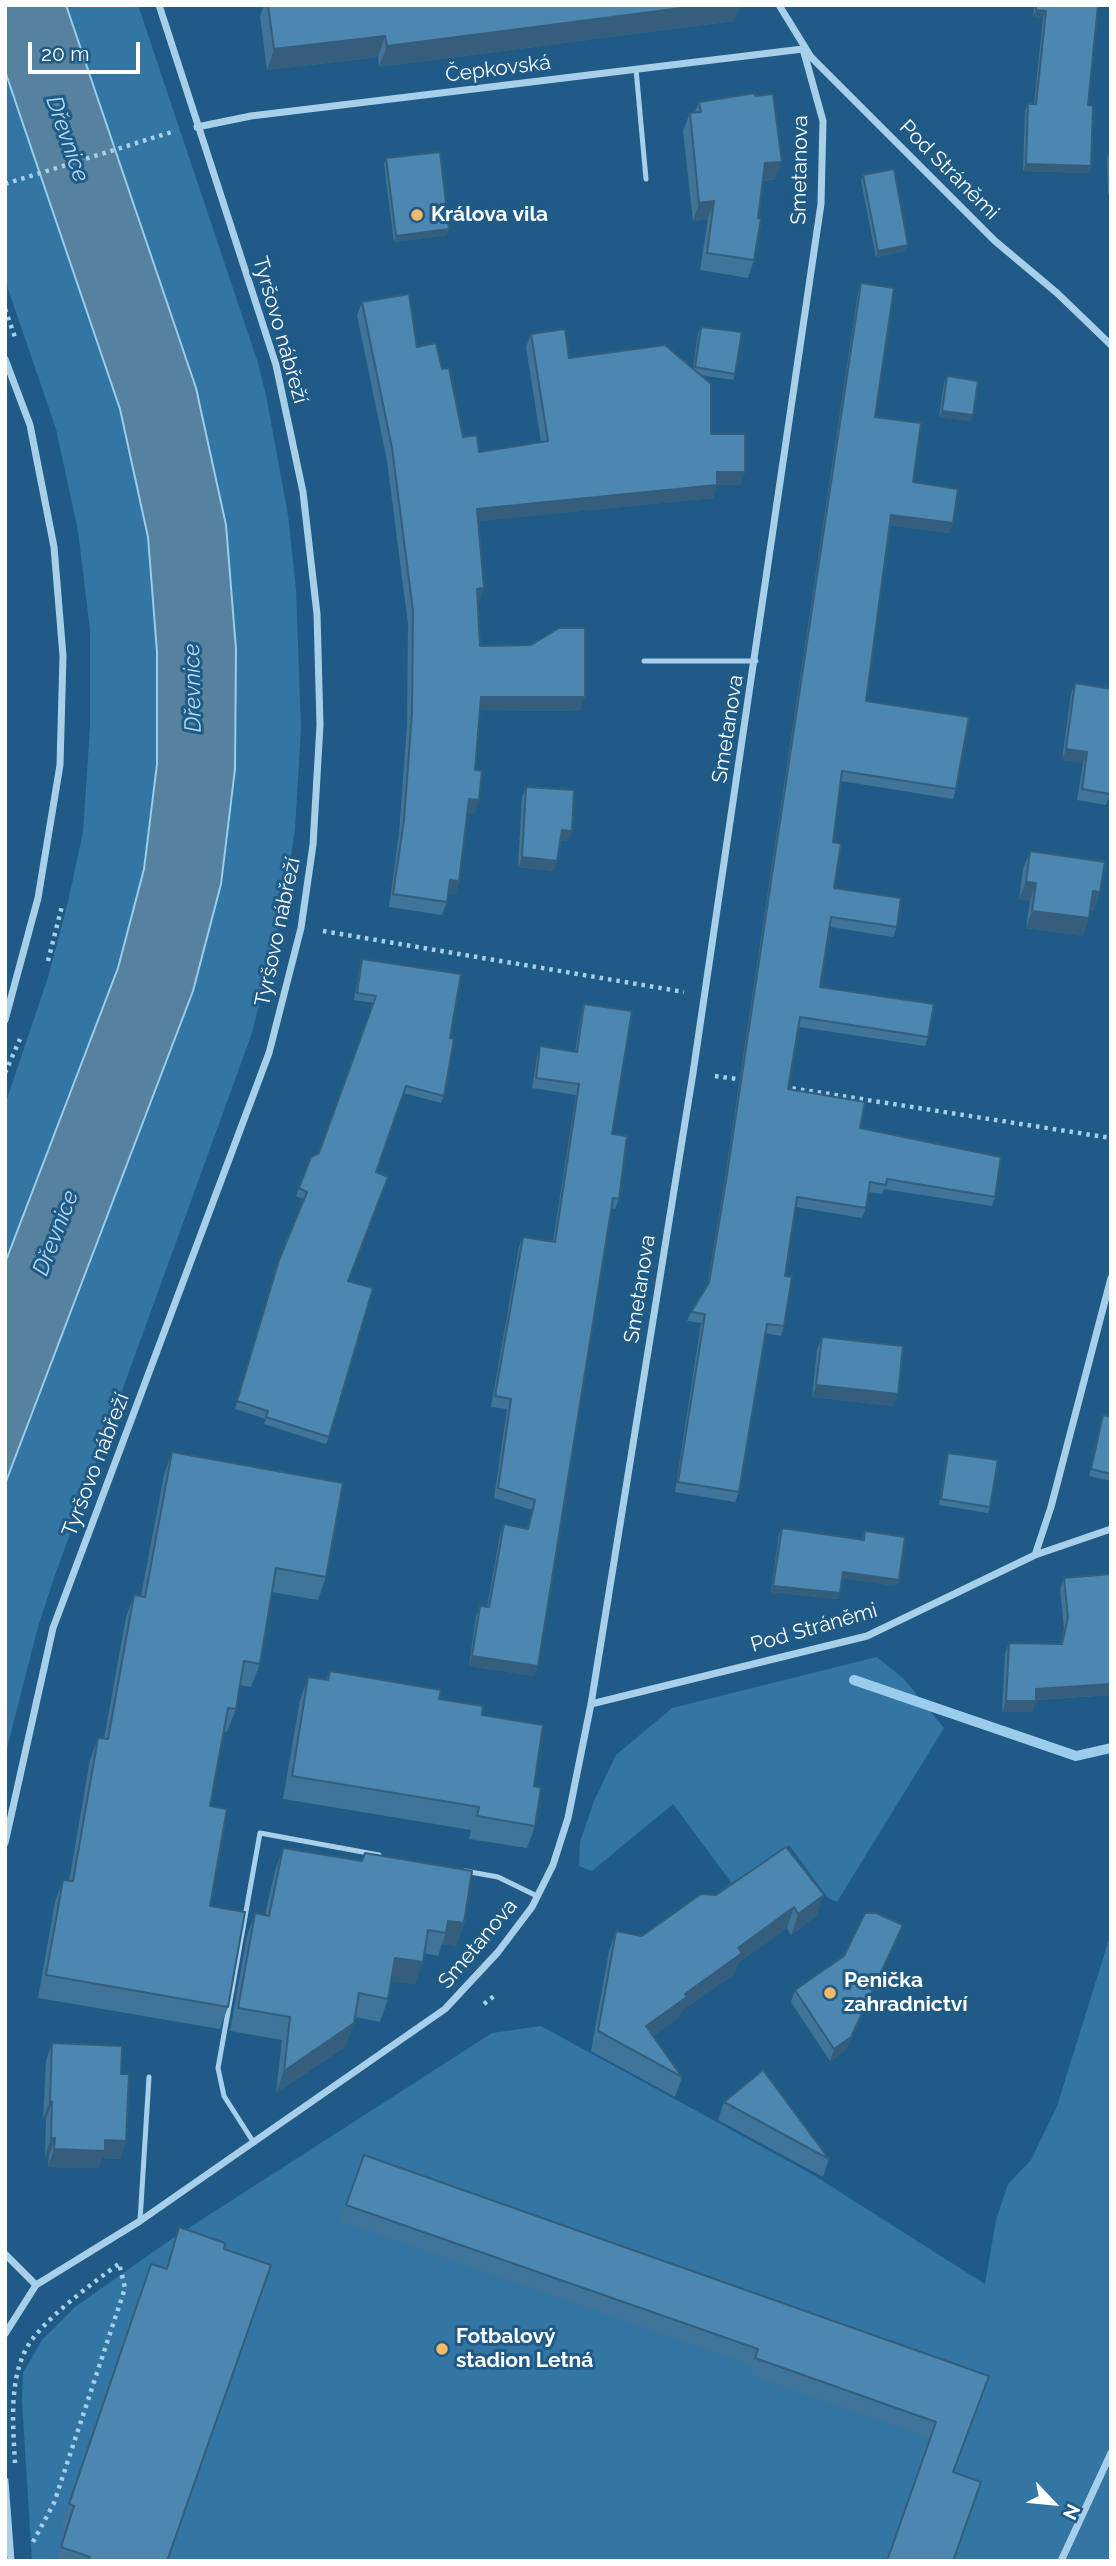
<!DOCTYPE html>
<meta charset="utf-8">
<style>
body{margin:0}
#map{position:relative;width:1116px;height:2566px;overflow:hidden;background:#1f5b86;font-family:Raleway,sans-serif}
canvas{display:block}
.frame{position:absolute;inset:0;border:7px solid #fff;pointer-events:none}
.north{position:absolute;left:1018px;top:2468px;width:70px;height:70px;-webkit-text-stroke:5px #1f5b86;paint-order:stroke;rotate:116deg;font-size:19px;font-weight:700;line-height:28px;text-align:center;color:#fff}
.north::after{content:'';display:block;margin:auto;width:24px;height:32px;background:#fff;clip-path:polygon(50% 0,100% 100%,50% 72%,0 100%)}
.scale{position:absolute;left:28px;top:42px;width:112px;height:32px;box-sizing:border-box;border:4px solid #fff;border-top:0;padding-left:9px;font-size:21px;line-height:24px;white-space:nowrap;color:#fff;-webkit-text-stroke:5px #1f5b86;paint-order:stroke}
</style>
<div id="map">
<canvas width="1116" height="2566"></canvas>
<div class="frame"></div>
<div class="north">N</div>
<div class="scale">20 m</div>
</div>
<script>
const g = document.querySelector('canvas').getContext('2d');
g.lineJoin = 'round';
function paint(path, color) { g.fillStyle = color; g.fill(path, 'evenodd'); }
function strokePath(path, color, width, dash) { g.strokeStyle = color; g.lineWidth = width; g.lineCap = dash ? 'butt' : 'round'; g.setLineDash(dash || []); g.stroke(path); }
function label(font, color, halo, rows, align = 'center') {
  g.font = font + ' Raleway,sans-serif'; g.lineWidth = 6; g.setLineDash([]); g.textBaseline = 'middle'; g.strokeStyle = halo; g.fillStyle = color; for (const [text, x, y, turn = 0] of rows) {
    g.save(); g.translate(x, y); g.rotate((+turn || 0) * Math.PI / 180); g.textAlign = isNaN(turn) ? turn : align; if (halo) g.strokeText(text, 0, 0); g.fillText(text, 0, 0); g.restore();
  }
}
paint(new Path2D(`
 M66 5H138L258 363 266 395 288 515 296 589 301 729 295 829 285 899 252 1033 54 1578 38 1627 5 1756V1484L193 991 221 884 235 769 236 649 226 525 196 388Z
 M5 71 120 409 148 537 157 652V764L144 869 118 968 5 1263V1105L49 974 68 902 83 832 90 727V630L78 531 56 429 5 280Z
 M877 1657 904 1679 944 1728 837 1902 828 1898 789 1845 733 1885 673 1804 592 1871 579 1866 580 1842 594 1801 616 1755 672 1708Z
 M1111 1933V2561H32L22 2401 23 2373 42 2340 75 2307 170 2240 492 2033 541 2026 810 2173 985 2284 996 2220 1008 2184 1031 2160 1057 2106Z`), '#3375a3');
const water = new Path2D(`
 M5 5H66L196 388 226 525 236 649 235 769 221 884 193 991 5 1484V1263L118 968 144 869 157 764V652L148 537 120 409 5 71Z`);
paint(water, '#56819f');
strokePath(water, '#9bccec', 2);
strokePath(new Path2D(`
 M854 1680 1076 1756 1111 1748`), '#9bccec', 10);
strokePath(new Path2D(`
 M5 184 175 131
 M5 309 16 340
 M323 931 684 992
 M48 961 62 906
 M5 1073 20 1039
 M715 1076 744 1080
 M784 1087 1111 1138
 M484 2004 494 1996
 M15 2463C13 2427 9 2384 25 2351 39 2322 94 2282 120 2263
 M33 2542 54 2503 125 2288 119 2263`), '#a8cfea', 4.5, [3.5, 5]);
strokePath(new Path2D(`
 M636 69 646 179
 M644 661H756
 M465 1871 498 1877 537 1896
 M254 2143 224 2096 218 2068 260 1833 379 1855
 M140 2221 149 2077`), '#a8cfea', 5);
strokePath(new Path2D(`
 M779 5 811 57 995 241 1057 293 1111 345
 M5 359 30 425 54 547 63 656 60 765 38 898 5 1020
 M1035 1555 1051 1507 1111 1278
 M591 1704 867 1636 1035 1555 1111 1529
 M5 1843 53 1628 269 1053 301 928 313 845 320 725 317 614 303 492 276 365 159 5
 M5 2254 36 2285
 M5 2334 36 2285 140 2221 445 2009 498 1952 532 1907 553 1865 568 1818 591 1704 693 1073 821 204 823 121 803 49 251 116 197 127
 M5 2481 11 2561
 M1061 2561 1111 2453`), '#a8cfea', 7);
paint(new Path2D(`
 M264 5H740L734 21 379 67 378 57 267 70 260 16Z
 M1034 5H1098L1088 105 1091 166 1089 173 1023 171 1025 110 1028 104H1034L1043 18 1033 17Z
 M699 102 775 179 763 181 754 260 748 278 700 270 708 219 693 221 683 131 690 113 695 112Z
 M1111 148V194H1108L1107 159Z
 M386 158 447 235 394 242 384 164Z
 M863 175 906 251 876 257 861 181Z
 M861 283 875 417 913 482 953 523 949 533 890 525 866 701 956 789 953 799 841 781 833 842 834 888 897 927 893 937 830 927 820 987 928 1037 925 1046 799 1027 788 1089 860 1128 995 1197 992 1206 884 1189 882 1194 868 1192 866 1208 862 1218 796 1207 785 1276 784 1326 781 1336 765 1333 739 1492 735 1502 675 1492 701 1323 687 1321 691 1312 707 1287 723 1191 858 293Z
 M362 302 417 347 442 369 463 437 479 452 541 442 526 347 531 334 569 358 693 369 698 333 701 327 735 374 733 380 700 375 711 434 741 485H717L713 498 478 521 484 588 479 602H477L480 646 580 711 480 710 475 770V813L467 812 459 881 455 894 448 893 447 902 442 915 389 907 399 833 407 725 408 624 387 461 357 315Z
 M947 376 971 421 939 417 944 383Z
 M1075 683 1110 794 1106 805 1077 800 1083 763 1062 760 1071 694Z
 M526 787 568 841 560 840 554 871 518 867 522 797Z
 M1030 851 1100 892 1094 910H1090L1083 936 1026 928 1030 901 1019 899 1023 869Z
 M362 959 450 1038 444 1096 441 1103 403 1093 376 1172 348 1281 329 1437 326 1444 264 1424 266 1419 235 1409 276 1267 304 1199 296 1196 311 1157 319 1153 374 1003 354 1000 360 966Z
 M584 1004 612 1134 619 1199 615 1209 611 1208 538 1666 534 1676 469 1666 476 1616 480 1606 487 1607 500 1535 504 1524 527 1528 532 1510 494 1498 507 1409 491 1407 519 1247 523 1237 553 1241 576 1095 532 1088 537 1057 540 1046 575 1052 581 1015Z
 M822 1337 893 1406 812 1397 817 1350Z
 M1103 1415 1111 1417V1481L1089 1476Z
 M172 1452 326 1577 318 1600 272 1592 260 1664 251 1687 240 1685 236 1709 227 1732 224 1731 210 1806V1906L228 2007 220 2029 38 1998 55 1902 63 1880 69 1881 90 1760 98 1738 104 1739 126 1617 134 1595 141 1596 164 1475Z
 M948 1453 990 1507 988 1513 939 1505 946 1459Z
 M782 1528 862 1539 865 1531 899 1580 896 1586 842 1578 840 1593 838 1599 771 1592 779 1534Z
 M1111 1574V1695L1036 1700 1032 1712H1002L1005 1654 1009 1643 1061 1644 1064 1628 1060 1589 1064 1578Z
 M330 1671 439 1699 482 1715 534 1786 535 1826 527 1848 469 1839 471 1830 283 1799 300 1700 308 1677 326 1680Z
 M786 1847 817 1915 791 1935 787 1928 738 1963 734 1974 681 2011 679 2017 653 2036 682 2077 675 2097 591 2051 609 1951 616 1931 642 1936 716 1895Z
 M283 1848 464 1923 456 1946 442 1944 438 1956 424 1953 415 1984 391 1981 388 1999 380 2022 355 2017 346 2046 276 2093 282 2040 230 2031 247 1936 255 1913 265 1915 275 1871Z
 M903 1925 898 1937 846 2050 830 2061 791 2002 795 1990Z
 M52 2043 121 2074 126 2141 120 2159 102 2158 98 2168 48 2167 49 2156H45L46 2119H43L46 2061Z
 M724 2102 829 2159 823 2177 718 2120Z
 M364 2155 989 2376 953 2472V2561L930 2438 749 2375 752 2366 340 2221Z
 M179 2227 224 2249 167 2561H56L65 2530 60 2528 143 2288 166 2268Z`), '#407498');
paint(new Path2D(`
 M705 5H740L734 21 379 67 387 46Z
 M1036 10 1046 11 1043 18 1033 17Z
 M385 36 378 57 267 70 274 49Z
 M782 162 775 179 759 181 765 163Z
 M1026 164 1091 166 1089 173 1023 171Z
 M714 201 708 219 693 221 699 203Z
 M449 229 447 235 394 242 396 236Z
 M908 245 906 251 876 257 878 251Z
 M942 411 973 415 971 421 939 417Z
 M717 472H745L741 485H717L713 498 473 522 477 509Z
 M891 515 953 523 949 533 888 525Z
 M484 588 479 602H472L477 589Z
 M481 697H585L580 711 476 710Z
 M1066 749 1087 752 1083 763 1062 760Z
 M469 799 479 800 475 813 464 812Z
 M562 830 572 831 568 841 558 840Z
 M522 857 557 861 554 871 518 867Z
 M450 880 459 881 455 894 445 893Z
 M1026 882 1036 883 1030 901 1019 899Z
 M1093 891 1100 892 1094 910 1087 909Z
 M1032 911 1089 918 1083 936 1026 928Z
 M816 1385 898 1394 893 1406 812 1397Z
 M843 1572 899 1580 896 1586 841 1578Z
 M773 1586 840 1593 838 1599 771 1592Z
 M472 1656 538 1666 534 1676 469 1666Z
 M1111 1684V1695L1032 1700 1036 1689Z
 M1006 1701H1036L1032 1712H1002Z
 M824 1895 817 1915 791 1935 798 1914Z
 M794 1907 787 1928 738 1963 734 1974 681 2011 679 2017 639 2047 646 2026 738 1948Z
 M448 1921 464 1923 456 1946 442 1944 446 1933Z
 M903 1925 898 1937 846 2050 830 2061 834 2049Z
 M395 1958 423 1962 415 1984 387 1981Z
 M354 2023 346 2046 276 2093 284 2071Z
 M50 2101 52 2102 46 2119H43Z
 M51 2138H55L49 2156H45Z
 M105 2140 126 2141 120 2159 102 2158 98 2168 48 2167 54 2149Z`), '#345e7c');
const building = new Path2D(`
 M268 5H705L387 46 385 36 274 49Z
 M1036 5H1098L1088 105 1093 106 1091 166 1026 164 1028 104H1036L1046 11 1036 10Z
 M755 93V96L773 94 782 162 765 163 758 218 761 219 754 260 707 253 714 201 699 203 690 113 701 112 699 102Z
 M440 152 449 229 396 236 386 158Z
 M894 169 908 245 878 251 863 175Z
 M861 283 894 288 875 417 921 423 913 482 958 489 953 523 891 515 866 701 969 717 956 789 842 771 833 842 841 844 834 888 901 898 897 927 831 917 820 987 934 1004 928 1037 800 1017 788 1089 865 1102 860 1128 1001 1157 995 1197 887 1179 886 1185 870 1182 866 1208 797 1197 785 1276 792 1277 784 1326 767 1324 739 1492 678 1482 705 1314 691 1312 709 1283 726 1181Z
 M409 294 417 347 436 343 442 369 449 368 463 437 477 435 479 452 548 441 531 334 565 329 569 358 665 345 711 384V434H745V472H717V485L477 509 484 588 477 589 480 646 531 645 559 628H585V697H481L475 770 482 771 479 800 469 799 459 881 450 880 447 902 393 894 404 820 412 712 413 611 392 448 362 302Z
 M701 327 742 332 735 374 695 367Z
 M947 376 978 381 973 415 942 411Z
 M1075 683 1111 689 1110 794 1082 789 1087 752 1066 749Z
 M526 787 574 790 572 831 562 830 557 861 522 857Z
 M1030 851 1105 862 1100 892 1093 891 1089 918 1032 911 1036 883 1026 882Z
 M362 959 461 974 450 1038 454 1039 444 1096 406 1086 376 1172 388 1177 348 1281 373 1288 329 1437 266 1417 268 1411 237 1401 279 1260 307 1192 299 1188 311 1157 319 1153 376 996 357 993Z
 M584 1004 632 1011 612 1134 627 1136 619 1199 613 1198 538 1666 472 1656 480 1606 489 1607 504 1524 528 1529 535 1500 498 1488 511 1399 495 1396 523 1237 555 1242 579 1084 536 1078 540 1046 577 1052Z
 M822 1337 903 1346 898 1394 816 1385Z
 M1103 1415 1111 1417V1474L1091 1469Z
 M172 1452 343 1483 326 1577 276 1568 260 1664 244 1661 236 1709 228 1708 210 1806 227 1809 210 1906 245 1912 228 2007 46 1975 63 1880 73 1881 98 1738 108 1739 134 1595 145 1597Z
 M948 1453 998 1460 990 1507 941 1499Z
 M782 1528 864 1540 865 1531 905 1537 899 1580 843 1572 840 1593 773 1586Z
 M1111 1574V1684L1036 1689V1701H1006L1009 1643 1062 1644 1068 1617 1064 1578Z
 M330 1671 441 1690 439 1699 483 1706 482 1715 543 1725 534 1786 541 1788 535 1826 477 1816 479 1807 292 1776 308 1677 328 1680Z
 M786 1847 824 1895 798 1914 794 1907 738 1948 742 1953 685 1994 687 1997 646 2026 682 2077 598 2031 616 1931 642 1936 701 1894 716 1895Z
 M283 1848 362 1861 365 1853 472 1871 464 1923 448 1921 446 1933 428 1930 423 1962 395 1958 388 1999 359 1993 354 2023 284 2071 290 2017 238 2008 255 1913 269 1916Z
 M865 1913H876L903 1925 851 2037 834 2049 795 1990 844 1956Z
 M52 2043 122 2046 121 2074H129L126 2141 105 2140V2151L54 2149 55 2138H51L52 2102 50 2101Z
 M763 2070 829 2159 724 2102Z
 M364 2155 989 2376 953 2472 981 2482 953 2561H887L936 2422 755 2358 758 2349 346 2205Z
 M179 2227 225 2243 224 2249 271 2265 167 2561H89L90 2557 61 2547 74 2506 69 2504 151 2264 167 2269Z`);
paint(building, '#4b87b1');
strokePath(building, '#345e7c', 2);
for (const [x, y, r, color] of [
 [417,215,7,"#f8ba68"],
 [830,1993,7,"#f8ba68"],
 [442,2349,7,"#f8ba68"]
]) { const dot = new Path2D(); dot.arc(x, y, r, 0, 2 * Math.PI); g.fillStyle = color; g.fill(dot); strokePath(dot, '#1f5b86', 2.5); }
label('21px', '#fff', '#1f5b86', [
 ["Čepkovská",498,69,-7],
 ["Smetanova",800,170,-89],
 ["Pod Stráněmi",949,170,45],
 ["Tyršovo nábřeží",280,330,74],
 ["Smetanova",728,729,-81],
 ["Tyršovo nábřeží",278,932,-78],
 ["Smetanova",640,1289,-81],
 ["Tyršovo nábřeží",96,1465,-69],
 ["Pod Stráněmi",814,1628,-16],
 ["Smetanova",478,1944,-50]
]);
label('bold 21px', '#fff', '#1f5b86', [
 ["Králova vila",431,215],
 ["Penička",844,1981],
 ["zahradnictví",844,2005],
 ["Fotbalový",456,2337],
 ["stadion Letná",456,2361]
], 'left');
label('italic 23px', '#b3d9f2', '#1f5b86', [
 ["Dřevnice",67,139,71],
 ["Dřevnice",193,688,-91],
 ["Dřevnice",56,1233,-69]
]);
</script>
